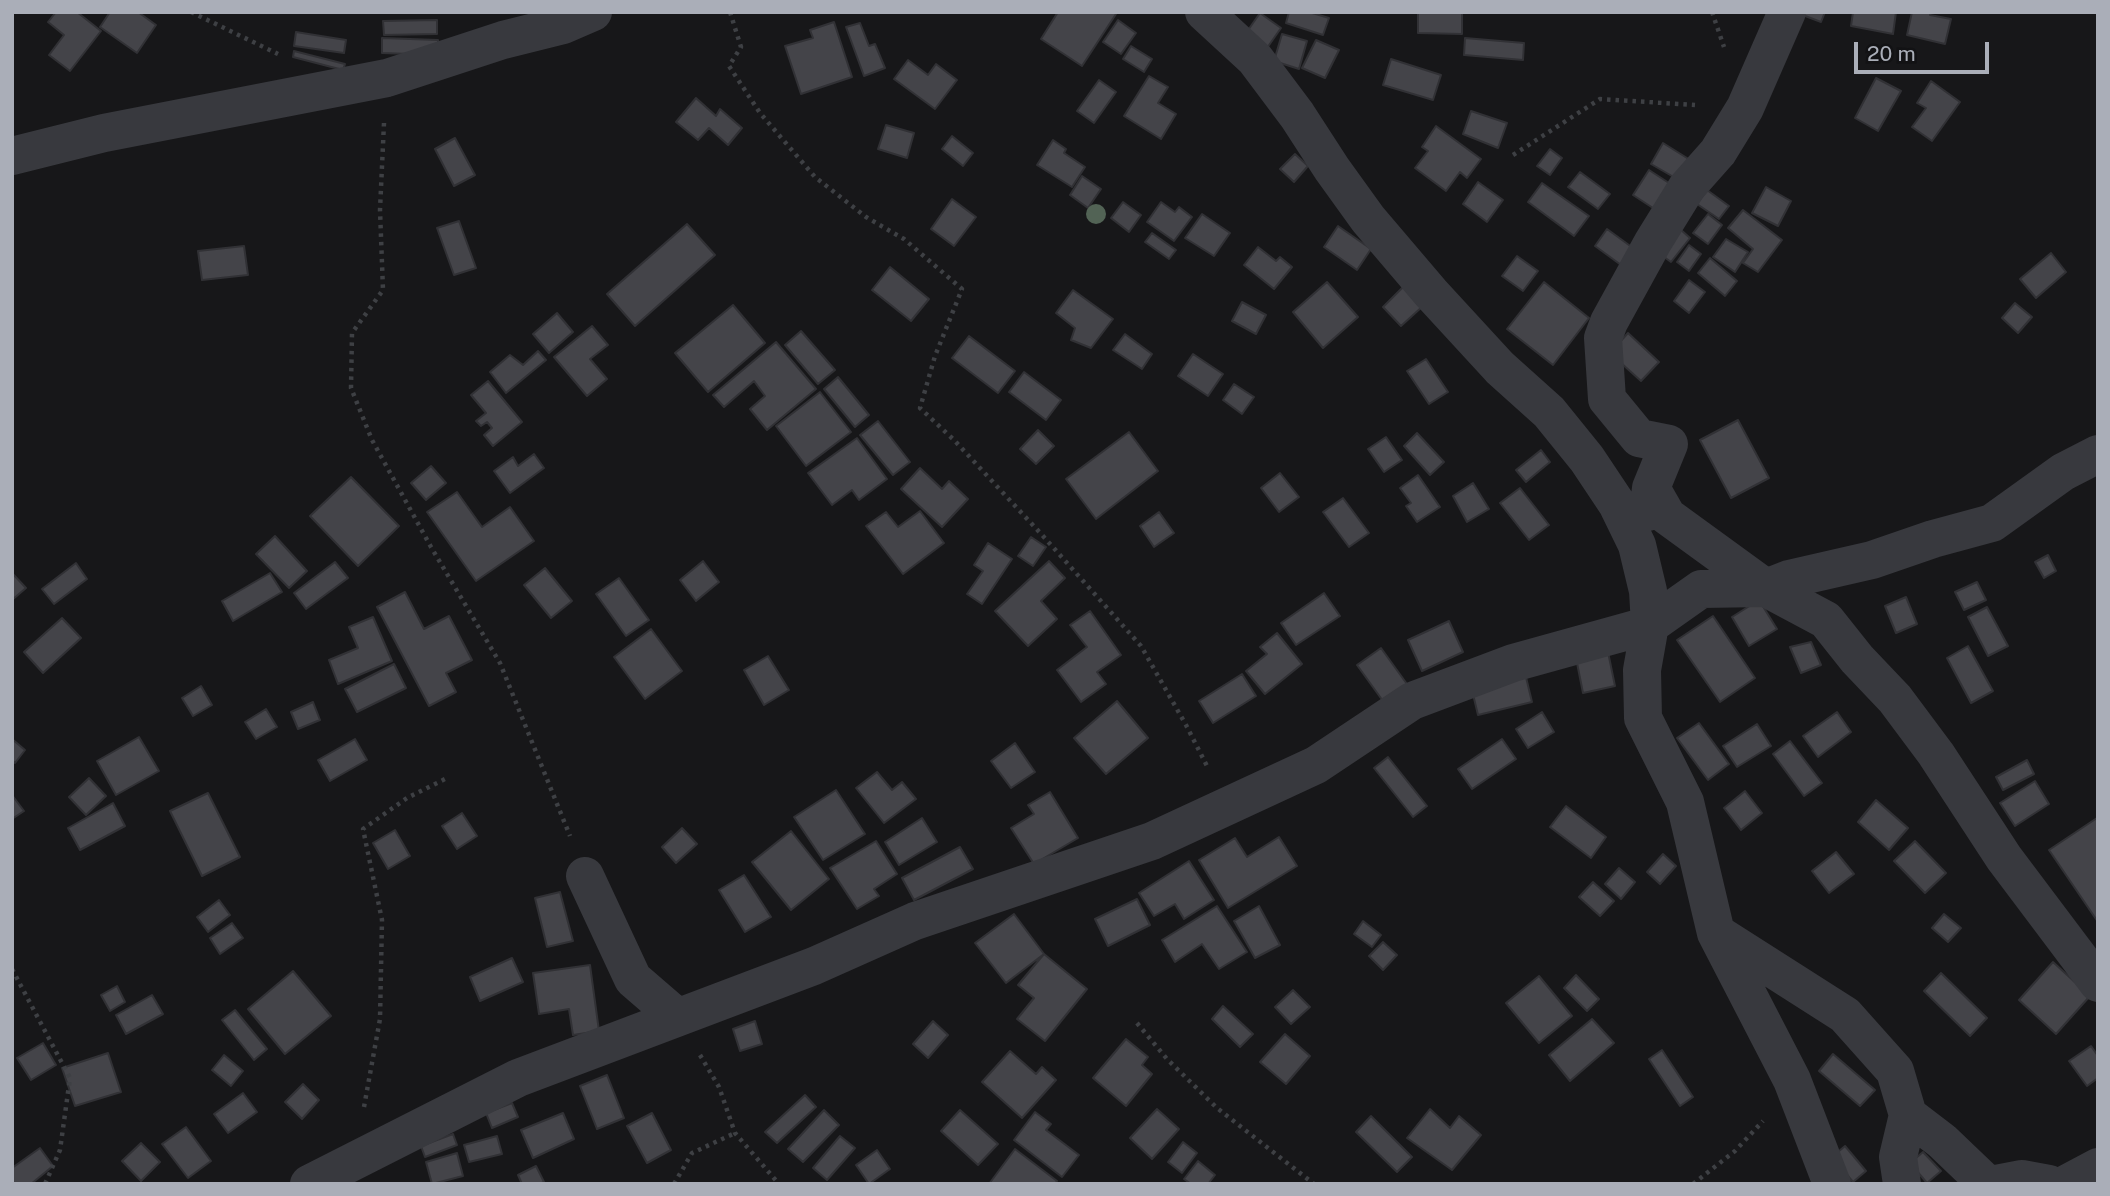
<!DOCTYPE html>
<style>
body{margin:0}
#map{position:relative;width:2110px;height:1196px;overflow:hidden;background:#171719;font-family:"Public Sans",sans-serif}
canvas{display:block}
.frame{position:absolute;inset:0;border:14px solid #aaaeb8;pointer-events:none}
.scale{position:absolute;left:1854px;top:42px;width:135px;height:32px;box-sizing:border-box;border:4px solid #aaaeb8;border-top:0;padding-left:9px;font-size:21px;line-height:24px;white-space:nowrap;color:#aaaeb8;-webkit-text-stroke:5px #121214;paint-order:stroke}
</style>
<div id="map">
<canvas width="2110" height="1196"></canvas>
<div class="frame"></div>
<div class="scale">20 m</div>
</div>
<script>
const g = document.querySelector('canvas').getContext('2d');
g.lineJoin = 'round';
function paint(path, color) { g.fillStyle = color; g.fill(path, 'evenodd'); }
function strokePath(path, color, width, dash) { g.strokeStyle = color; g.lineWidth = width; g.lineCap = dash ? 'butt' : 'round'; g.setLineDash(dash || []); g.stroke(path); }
const building = new Path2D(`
 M56 12H77L101 31 70 71 49 55 64 35 48 22Z
 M110 12H138L156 25 137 53 100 27Z
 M1058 12H1114L1116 14 1082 66 1041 39Z
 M1289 12H1309L1329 18 1323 35 1286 23Z
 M1418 12H1462V34L1418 33Z
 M1800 12H1825L1821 22 1800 14Z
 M1853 12H1896L1893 34 1851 26Z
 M1912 12H1931L1930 15 1951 19 1945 44 1907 35Z
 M1260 13 1281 28 1267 48 1246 33Z
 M437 20V34L384 35 383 21Z
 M1118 20 1136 33 1121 54 1103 42Z
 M834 22 852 77 801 94 785 46 813 38 810 30Z
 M860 23 869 46 875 44 885 68 864 76 846 27Z
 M296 32 346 40 344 53 294 46Z
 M1282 34 1307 41 1299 69 1274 61Z
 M382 38 438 40V55L382 53Z
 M1465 38 1524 43 1523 60 1464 55Z
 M1316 40 1339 50 1325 78 1302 68Z
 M1131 46 1152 59 1144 72 1123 59Z
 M294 51 345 64 343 70 293 57Z
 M1391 59 1441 75 1433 100 1383 85Z
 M908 60 928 75 936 64 957 80 935 109 894 79Z
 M1149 76 1168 87 1158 103 1176 114 1161 139 1124 116Z
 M1876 78 1901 91 1878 131 1855 118Z
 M1099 80 1116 92 1094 123 1077 111Z
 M1931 81 1960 102 1932 141 1912 127 1926 108 1917 103Z
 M696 98 716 116 720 109 742 128 728 145 709 128 698 140 676 122Z
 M1471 111 1507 123 1498 148 1463 134Z
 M886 125 914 133 907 158 878 149Z
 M1436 126 1481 159 1467 178 1460 172 1446 191 1415 168 1428 151 1422 147Z
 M952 136 973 153 963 166 942 149Z
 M455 138 475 175 454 186 435 149Z
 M1053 140 1066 149 1064 153 1085 167 1072 187 1037 165Z
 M1663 143 1695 163 1684 183 1651 164Z
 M1550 149 1562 158 1550 175 1537 166Z
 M1295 154 1308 166 1294 182 1280 169Z
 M1649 170 1672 185 1656 210 1633 195Z
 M1580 172 1610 194 1598 209 1568 187Z
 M1082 176 1101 189 1088 208 1070 195Z
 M1478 182 1503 200 1487 222 1463 204Z
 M1542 183 1589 216 1574 236 1528 202Z
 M1766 187 1791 201 1778 226 1752 213Z
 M1707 190 1729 206 1719 219 1697 204Z
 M952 199 976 217 954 246 931 229Z
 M1123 202 1141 215 1129 232 1111 218Z
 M1161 202 1175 212 1179 207 1192 217 1174 241 1147 222Z
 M1743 210 1782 240 1758 272 1743 263 1753 249 1728 228Z
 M1202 214 1230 233 1214 256 1185 238Z
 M1708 214 1722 225 1708 244 1693 233Z
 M459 221 476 268 454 275 437 228Z
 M687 224 715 255 635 326 607 294Z
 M1338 226 1371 249 1357 270 1324 247Z
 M1607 229 1644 256 1632 273 1595 246Z
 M1680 229 1690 238 1671 262 1660 254Z
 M1152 233 1176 250 1169 259 1145 242Z
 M1726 239 1748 252 1735 272 1713 257Z
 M1689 245 1701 254 1689 271 1677 262Z
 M244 246 248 275 202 280 198 251Z
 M1258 247 1276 261 1280 257 1292 267 1274 289 1244 265Z
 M2051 253 2066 272 2036 298 2020 279Z
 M1517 256 1538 271 1523 291 1502 276Z
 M1710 258 1737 281 1725 296 1698 273Z
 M890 267 929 299 911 321 872 290Z
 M1689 280 1705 292 1689 313 1674 301Z
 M1327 282 1358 317 1323 348 1293 312Z
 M1544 282 1589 318 1553 365 1507 329Z
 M1404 286 1423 306 1401 326 1383 307Z
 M1073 290 1113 319 1091 348 1071 340 1075 328 1056 313Z
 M1242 302 1266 315 1256 334 1232 321Z
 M2015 303 2032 317 2018 333 2002 318Z
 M733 305 765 343 708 392 675 353Z
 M557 313 573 332 549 353 533 334Z
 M592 326 608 345 590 359 607 379 587 396 554 357Z
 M801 331 835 370 818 384 785 345Z
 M1628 333 1659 362 1641 381 1610 353Z
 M1125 334 1152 354 1142 369 1113 350Z
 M969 336 1015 371 998 393 952 358Z
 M776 342 816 389 767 430 750 409 765 396 754 381 724 407 713 395Z
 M538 351 546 360 506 393 490 372 510 355 523 365Z
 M1193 354 1223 374 1208 396 1178 376Z
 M1426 359 1448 392 1429 404 1407 371Z
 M1024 372 1061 400 1046 420 1009 392Z
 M838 377 869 415 855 427 824 389Z
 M488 381 522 422 493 446 484 435 492 428 487 422 481 426 476 421 486 413 471 395Z
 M1234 384 1254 397 1242 414 1223 400Z
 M820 392 851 432 806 466 776 426Z
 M1738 420 1769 478 1731 498 1700 440Z
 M878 421 910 462 893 475 860 435Z
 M1038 430 1054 446 1036 464 1020 449Z
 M1129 432 1158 471 1096 519 1066 479Z
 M1417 433 1444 462 1430 475 1404 446Z
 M1386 437 1402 460 1384 472 1368 449Z
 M857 438 887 479 859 500 852 490 832 505 808 473Z
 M1541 450 1550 462 1526 482 1516 470Z
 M534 454 544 468 510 493 494 471 513 457 518 466Z
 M431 466 446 483 426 500 411 483Z
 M920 468 942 489 949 481 968 499 942 527 901 489Z
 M1280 473 1299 497 1279 512 1261 488Z
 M1418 475 1440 507 1417 522 1406 506 1411 503 1400 488Z
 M351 477 399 526 358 566 310 516Z
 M1473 483 1489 509 1467 522 1453 496Z
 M1520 488 1549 525 1529 540 1500 503Z
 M457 492 482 527 510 507 534 541 476 581 427 512Z
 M1343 498 1369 533 1349 547 1323 512Z
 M920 511 944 543 903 574 866 526 886 512 898 527Z
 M1159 512 1174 533 1154 547 1140 526Z
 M275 536 307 571 289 588 256 554Z
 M1031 537 1046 547 1033 566 1018 556Z
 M988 543 1012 559 982 604 967 594 983 571 974 565Z
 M2048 555 2056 571 2044 578 2035 562Z
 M703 561 719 582 696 601 680 580Z
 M1049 561 1065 578 1041 601 1057 619 1028 646 995 611Z
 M335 562 348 578 306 609 294 593Z
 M76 563 87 579 54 604 42 589Z
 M545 568 572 601 551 618 524 585Z
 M12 573 26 588 12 600Z
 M270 573 282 592 233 621 222 601Z
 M619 578 649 620 626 636 596 594Z
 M1977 582 1986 600 1964 610 1955 592Z
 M405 592 424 629 449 616 472 660 446 673 456 692 429 706 377 607Z
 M1324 593 1340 616 1296 645 1281 623Z
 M1906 597 1917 624 1896 633 1885 606Z
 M1759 600 1777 629 1749 646 1732 617Z
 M1987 607 2008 646 1988 656 1968 617Z
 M1090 611 1121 655 1097 672 1106 684 1081 702 1057 670 1087 647 1070 625Z
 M1713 616 1755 678 1720 702 1677 640Z
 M373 617 392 661 338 684 329 660 358 648 349 627Z
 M62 618 81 638 43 673 24 652Z
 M1449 621 1463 652 1422 671 1408 640Z
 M651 629 682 671 645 699 614 657Z
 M1277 633 1302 664 1265 694 1246 671 1267 654 1260 647Z
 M1811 642 1821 665 1801 673 1790 647Z
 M1968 646 1993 691 1971 703 1947 658Z
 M1381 648 1412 691 1388 708 1357 665Z
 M1608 652 1615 686 1583 693 1576 658Z
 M768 656 789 690 764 705 744 670Z
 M394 664 406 688 357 712 345 689Z
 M1525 673 1532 702 1478 715 1471 686Z
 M1242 674 1256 696 1213 723 1199 701Z
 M201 686 212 705 193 716 182 698Z
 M1117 701 1148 738 1106 774 1074 738Z
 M313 702 320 720 298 729 291 712Z
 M266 709 277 727 256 739 245 722Z
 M1542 712 1554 732 1528 748 1516 729Z
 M1837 712 1851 732 1818 757 1803 736Z
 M1699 723 1729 764 1708 780 1677 738Z
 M1757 724 1771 746 1737 767 1723 746Z
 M139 737 159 771 116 795 97 761Z
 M12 739 25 750 15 763 12 760Z
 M355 739 367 760 330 781 318 760Z
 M1502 739 1516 759 1472 789 1458 769Z
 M1790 741 1822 783 1804 796 1773 754Z
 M1015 743 1035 772 1011 788 991 761Z
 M1388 757 1427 806 1413 817 1374 768Z
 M2027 760 2034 774 2003 790 1996 777Z
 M877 772 892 790 902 782 916 799 884 823 856 788Z
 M89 778 106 796 86 815 69 797Z
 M2035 781 2049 804 2015 826 2000 803Z
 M836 790 865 834 823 860 794 817Z
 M1745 791 1762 813 1741 830 1724 808Z
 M1050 792 1078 838 1034 864 1011 828 1034 814 1028 805Z
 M208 793 240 857 202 876 170 811Z
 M12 795 24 811 12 819Z
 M1876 800 1908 828 1889 850 1858 822Z
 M113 803 125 826 80 850 68 828Z
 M1566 806 1606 837 1591 858 1550 827Z
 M462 813 477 836 457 849 442 826Z
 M922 818 937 842 899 865 885 842Z
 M2097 818 2098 819V922L2049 850Z
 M682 828 697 844 676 863 662 847Z
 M395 830 410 856 388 869 373 843Z
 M791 831 829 879 791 910 752 862Z
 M1279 837 1297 866 1228 908 1199 860 1235 838 1247 857Z
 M876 841 897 874 874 889 879 896 857 909 830 868Z
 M1915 841 1946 873 1925 893 1894 861Z
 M960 847 973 869 914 900 902 878Z
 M1836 852 1854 874 1829 893 1812 871Z
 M1663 854 1676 866 1660 884 1647 872Z
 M1189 861 1214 900 1184 919 1175 904 1154 916 1139 893Z
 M1619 868 1635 882 1621 899 1605 884Z
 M744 875 771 917 745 932 719 890Z
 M1593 882 1614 901 1600 916 1579 897Z
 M560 892 573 941 547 947 535 898Z
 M1137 899 1150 925 1108 946 1095 919Z
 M219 900 230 915 208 932 197 917Z
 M1217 906 1247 952 1219 969 1202 944 1175 962 1162 940Z
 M1259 906 1280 945 1255 958 1234 921Z
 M1014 914 1044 954 1006 983 975 943Z
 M1944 914 1961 928 1948 942 1932 928Z
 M1363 921 1381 935 1372 947 1354 934Z
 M232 923 243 938 220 954 210 938Z
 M1383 942 1397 955 1383 970 1369 956Z
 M1044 954 1087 989 1045 1041 1017 1019 1034 998 1018 985Z
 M512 958 523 982 480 1001 470 977Z
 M2053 962 2090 996 2056 1034 2019 1000Z
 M590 965 599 1031 573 1035 569 1009 539 1014 533 973Z
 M293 971 331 1016 285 1054 248 1009Z
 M1941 973 1987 1018 1970 1036 1924 991Z
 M1576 975 1599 999 1587 1011 1564 988Z
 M1539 976 1572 1016 1539 1043 1506 1003Z
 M117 986 125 1002 110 1011 101 995Z
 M1293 990 1310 1007 1291 1024 1275 1007Z
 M152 995 163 1014 126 1034 116 1015Z
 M1223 1006 1253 1034 1240 1047 1212 1019Z
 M235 1010 267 1049 254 1060 222 1020Z
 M1592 1019 1614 1043 1570 1081 1549 1055Z
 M755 1021 762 1044 740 1051 733 1029Z
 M933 1021 948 1035 928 1058 913 1044Z
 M1285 1034 1310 1056 1286 1084 1260 1062Z
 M1126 1039 1148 1057 1142 1065 1152 1074 1126 1106 1093 1078Z
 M43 1043 56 1065 31 1080 17 1058Z
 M2091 1046 2098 1056V1078L2087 1086 2069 1061Z
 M1662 1050 1693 1097 1680 1106 1649 1059Z
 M1010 1051 1036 1074 1042 1067 1056 1080 1022 1118 982 1082Z
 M108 1053 121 1092 75 1106 62 1068Z
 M1833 1054 1875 1090 1860 1106 1819 1071Z
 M224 1055 243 1071 231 1086 212 1070Z
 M607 1075 624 1118 597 1129 580 1086Z
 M303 1084 319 1100 302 1119 285 1102Z
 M243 1093 257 1112 228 1133 214 1114Z
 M805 1095 816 1107 777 1143 765 1132Z
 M512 1103 518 1117 492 1128 486 1113Z
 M1157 1109 1179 1129 1152 1159 1130 1138Z
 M1430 1109 1450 1128 1459 1116 1481 1135 1452 1170 1407 1138Z
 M824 1110 839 1125 803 1162 788 1149Z
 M960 1110 998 1144 978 1165 941 1131Z
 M1035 1112 1051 1124 1046 1130 1079 1155 1062 1177 1014 1140Z
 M563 1113 574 1139 533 1158 521 1130Z
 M652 1113 671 1150 647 1163 627 1126Z
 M1371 1116 1412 1157 1397 1172 1356 1132Z
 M186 1127 211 1161 188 1178 162 1144Z
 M453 1134 457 1145 425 1157 421 1146Z
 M497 1136 502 1154 469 1162 464 1145Z
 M840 1136 855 1148 827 1180 813 1168Z
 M1183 1142 1197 1153 1182 1173 1168 1162Z
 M141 1143 160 1162 141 1181 122 1161Z
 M1845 1146 1866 1171 1853 1182 1832 1157Z
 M40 1148 53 1166 31 1184H14L12 1181V1168Z
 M1015 1149 1057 1181 1055 1184H989Z
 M877 1150 890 1169 869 1184 856 1165Z
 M1923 1152 1941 1171 1927 1183 1910 1163Z
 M457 1153 463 1176 432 1184 426 1162Z
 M1198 1161 1215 1175 1208 1184H1191L1184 1179Z
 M536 1166 544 1182 540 1184H522L518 1175Z`);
paint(building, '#444449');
strokePath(building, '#313135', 2);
strokePath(new Path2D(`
 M191 12 278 54
 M730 12 741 47 729 66 760 113 815 177 866 217 904 239 962 289 935 356 920 408 954 440 1043 536 1141 646 1186 725 1208 768
 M1712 12 1724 47
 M384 123 380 210 383 290 352 333 351 388 372 440 431 547 500 663 570 836
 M1513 155 1600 99 1695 105
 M12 969 70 1078 60 1150 45 1184
 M1137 1023 1167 1059 1217 1108 1314 1184
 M700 1055 719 1087 735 1133 779 1184
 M364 1107 380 1019 382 920 363 829 407 798 445 779
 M674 1184 692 1153 735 1133
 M1693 1184 1735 1151 1763 1121`), '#3e4044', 4.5, [3.5, 5]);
strokePath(new Path2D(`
 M1204 12 1255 59 1297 115 1332 169 1368 219 1431 293 1500 368 1549 412 1587 459 1617 504 1637 545 1648 591 1650 625 1642 670 1643 718 1685 802 1716 933 1792 1080 1832 1184
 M12 156 104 133 387 78 503 40 563 25 593 12
 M1651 488 1667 516 1766 588 1826 620 1857 659 1895 699 1936 754 2004 858 2098 983
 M1648 512 1651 488 1669 444 1639 438 1607 399 1603 338 1609 322 1653 242 1687 187 1718 152 1745 108 1787 12
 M585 876 633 979 677 1017
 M1718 934 1845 1015 1895 1071 1908 1115 1898 1157 1902 1184
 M1908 1115 1942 1141 1987 1184
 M309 1184 518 1078 814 966 915 921 1152 841 1316 765 1412 701 1513 663 1650 625 1701 589 1766 588 1789 579 1872 560 1933 539 1992 523 2063 472 2098 454
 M1996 1184 2022 1179 2049 1184
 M2066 1184 2098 1167`), '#38393e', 38);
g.fillStyle = '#526355';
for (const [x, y] of [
 [1096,214]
]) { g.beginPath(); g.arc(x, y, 10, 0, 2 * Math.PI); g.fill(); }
</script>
